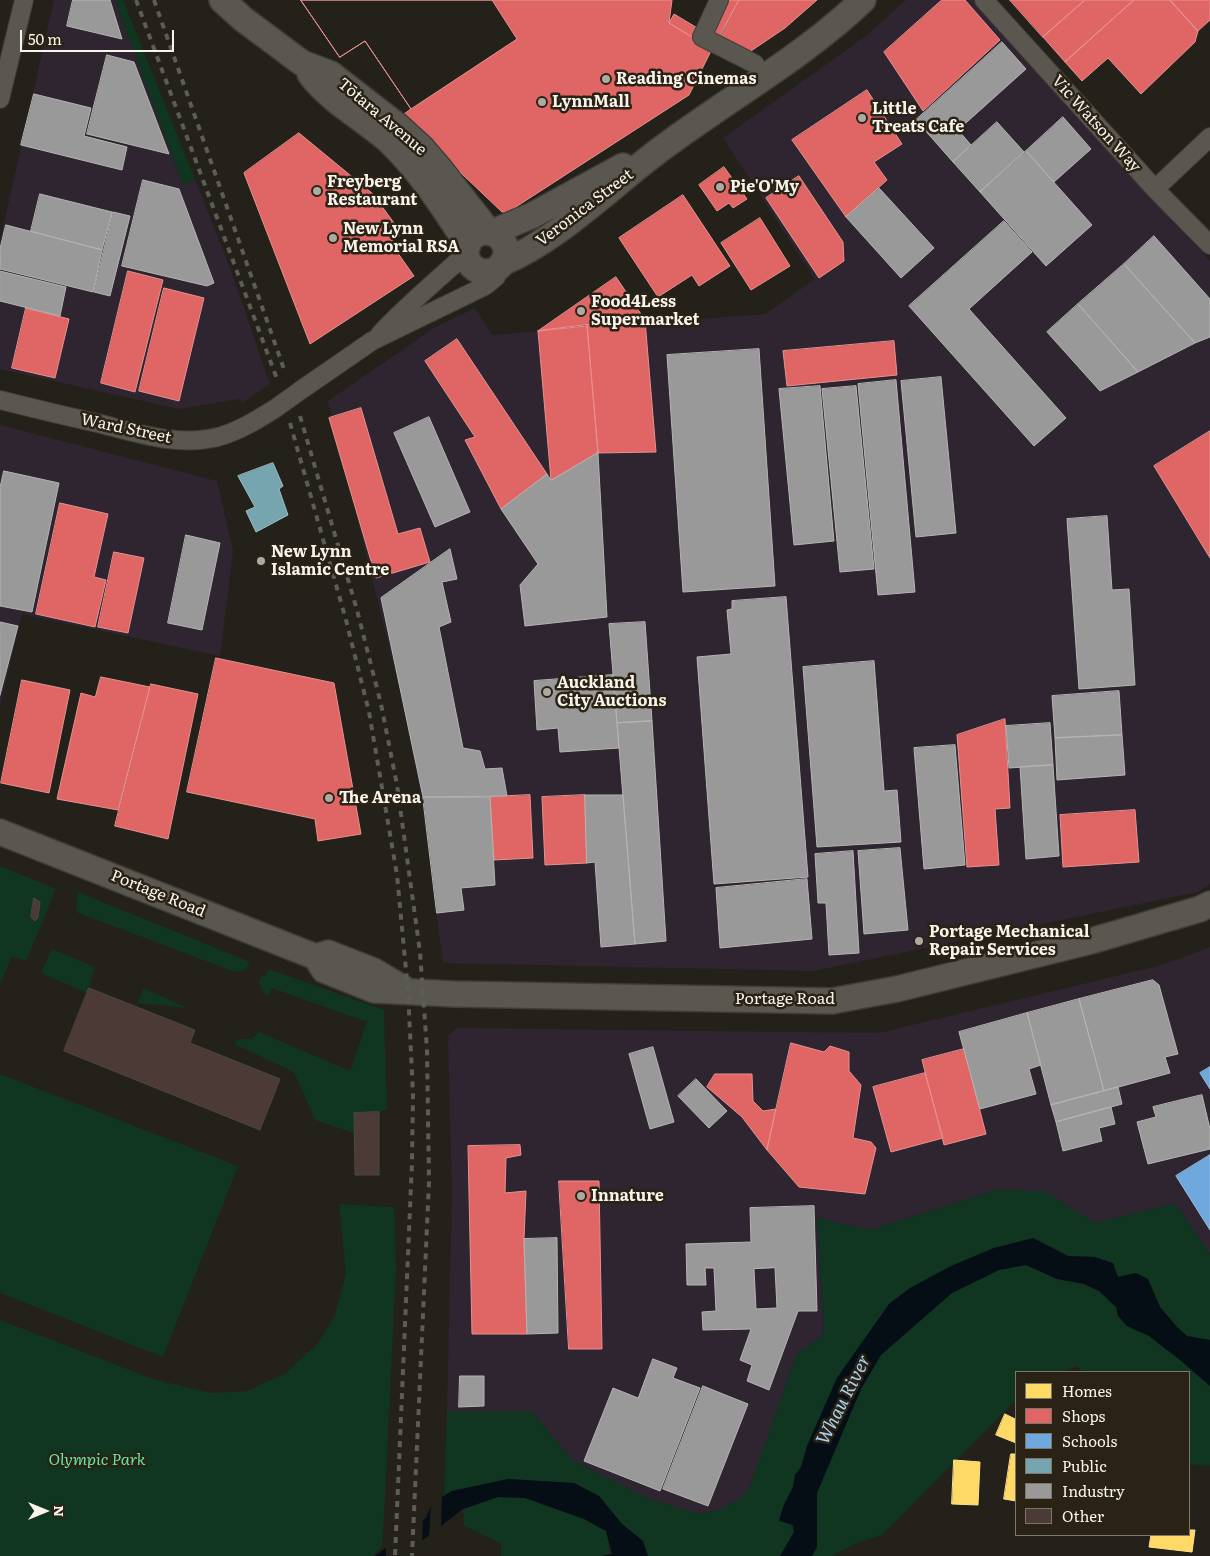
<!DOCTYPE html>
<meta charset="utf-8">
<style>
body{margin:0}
#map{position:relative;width:1210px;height:1556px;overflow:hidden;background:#24211a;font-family:Literata,serif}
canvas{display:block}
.legend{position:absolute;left:1015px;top:1371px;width:175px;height:165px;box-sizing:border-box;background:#292215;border:1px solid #7c766b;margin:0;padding:6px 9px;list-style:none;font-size:15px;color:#f8f4eb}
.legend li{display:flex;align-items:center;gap:10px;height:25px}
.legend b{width:25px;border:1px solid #7c766b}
.north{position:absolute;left:20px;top:1486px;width:50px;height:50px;-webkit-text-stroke:4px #292215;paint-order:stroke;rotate:90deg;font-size:14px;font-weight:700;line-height:20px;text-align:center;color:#f8f4eb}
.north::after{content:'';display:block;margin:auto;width:18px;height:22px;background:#f8f4eb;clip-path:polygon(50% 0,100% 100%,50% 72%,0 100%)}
.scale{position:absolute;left:20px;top:30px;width:154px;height:22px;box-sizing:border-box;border:2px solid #f8f4eb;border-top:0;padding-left:6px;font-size:15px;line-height:18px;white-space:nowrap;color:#f8f4eb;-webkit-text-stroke:4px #292215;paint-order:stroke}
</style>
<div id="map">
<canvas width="1210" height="1556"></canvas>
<ul class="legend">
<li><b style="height:14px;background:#ffd966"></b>Homes</li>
<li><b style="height:14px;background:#e06666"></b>Shops</li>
<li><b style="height:14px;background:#6fa8dc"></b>Schools</li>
<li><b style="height:14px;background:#76a5af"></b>Public</li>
<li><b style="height:14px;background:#999"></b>Industry</li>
<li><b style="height:14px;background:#4b3a36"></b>Other</li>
</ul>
<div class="north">N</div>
<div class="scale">50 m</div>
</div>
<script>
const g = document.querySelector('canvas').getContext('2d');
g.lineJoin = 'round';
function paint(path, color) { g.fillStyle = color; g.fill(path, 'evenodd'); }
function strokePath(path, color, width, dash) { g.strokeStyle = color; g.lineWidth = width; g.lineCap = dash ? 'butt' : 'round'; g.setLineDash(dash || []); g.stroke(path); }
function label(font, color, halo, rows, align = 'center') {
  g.font = font + ' Literata,serif'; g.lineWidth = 5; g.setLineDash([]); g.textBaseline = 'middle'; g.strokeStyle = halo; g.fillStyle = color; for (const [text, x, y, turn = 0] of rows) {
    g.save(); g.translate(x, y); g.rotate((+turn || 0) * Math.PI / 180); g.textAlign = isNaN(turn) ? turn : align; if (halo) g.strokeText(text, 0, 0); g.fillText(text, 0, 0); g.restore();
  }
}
paint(new Path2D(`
 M54 0H115L183 185 195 179 231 271 270 384 242 403 240 399 179 409 0 369V241Z
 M906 0H976L1210 261V884L1198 892 813 971 443 963 421 795 400 690 328 401 434 328 475 308 492 335 765 314 815 279 723 138 866 36Z
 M0 425 217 481 233 551 220 656 22 614 0 705Z
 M1210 947V1254L1175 1203 1095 1223 1045 1192 996 1190 871 1230 817 1218 824 1334 796 1355 749 1490 740 1499 721 1509 700 1514 650 1499 572 1460 532 1411H447L452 1194 448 1036 457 1028 879 1033 1162 965Z`), '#2e2531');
paint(new Path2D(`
 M115 0H123L195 179 183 185Z
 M0 866 56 889 26 961 12 956 0 984Z
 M78 892 250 962 246 970 235 972 76 912Z
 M52 949 95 967 87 993 41 973Z
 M271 970 384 1010 387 1110 379 1112 354 1113V1133L315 1120 294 1072 234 1044 238 1039H251L259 1032 350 1071 367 1022 272 988 269 995 265 994 259 984 261 976H265L267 971Z
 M143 988 186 1007V1008L138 1003Z
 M0 1074 238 1166 163 1357 0 1293Z
 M996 1190 1045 1191 1095 1223 1175 1203 1210 1254V1340L1187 1336 1177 1327 1160 1307 1148 1279 1136 1273 1118 1277 1095 1257 1068 1256 1033 1238 994 1248 951 1266 910 1288 889 1304 837 1378 807 1446 801 1467 795 1475 793 1487 783 1507 794 1532 780 1556H648L643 1541 622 1524 599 1496 574 1483 508 1479 452 1491 444 1497 447 1411H532L572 1460 650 1499 700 1514 718 1510 740 1499 749 1489 796 1355 824 1334 817 1218 871 1230Z
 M339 1204 394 1207 396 1267 385 1497 382 1546 373 1556H0V1320L153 1379 211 1393 247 1391 286 1373 319 1342 335 1315 346 1273Z
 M1026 1265 1057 1279 1084 1284 1099 1291 1116 1307 1118 1316 1127 1326 1149 1336 1180 1360 1210 1386V1466L1189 1464V1372H1082L1077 1366 1062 1372H1016V1400L882 1535 854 1544 832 1556H812L817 1547V1493L861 1389 881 1354 952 1293 999 1270Z
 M498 1497 525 1498 584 1519 606 1531 611 1554 601 1556H501V1543L464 1526 463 1509Z`), '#103521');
paint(new Path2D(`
 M1033 1238 1068 1256 1095 1257 1113 1263 1118 1277 1136 1273 1148 1279 1160 1307 1177 1327 1187 1336 1210 1340V1386L1180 1360 1149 1336 1127 1326 1118 1316 1116 1307 1099 1291 1084 1284 1057 1279 1026 1265 999 1270 952 1293 881 1355 861 1389 817 1493V1547L812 1556H780L794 1532 793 1525 779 1521 783 1507 793 1487 795 1475 801 1467 807 1446 837 1378 889 1304 910 1288 951 1266 994 1248Z
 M508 1479 574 1483 599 1496 622 1524 643 1541 648 1556H601L612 1554 606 1531 584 1519 525 1498 498 1497 463 1509 402 1556H375L426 1518 432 1503 452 1491Z`), '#060e15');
paint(new Path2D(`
 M442 1495 441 1529 429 1538 431 1501Z
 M423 1517 422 1544 406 1556H386V1545Z`), '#24211a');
const homes = new Path2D(`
 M1005 1414 1015 1419 1016 1416V1443L996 1435Z
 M1011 1454H1016V1501L1004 1499Z
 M954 1460 980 1462 978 1505 952 1504Z
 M1189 1530H1195L1192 1552 1149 1547 1151 1535H1189Z`);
paint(homes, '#ffd966');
strokePath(homes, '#fde18e', 1);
const shops = new Path2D(`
 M301 0H672L669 23 712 49 689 95 508 212H502L401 116 411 109 365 41 340 57Z
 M301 0H492L517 39 411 109 365 41 340 57Z
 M727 0H739L712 49 669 23 674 14 709 35Z
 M739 0H817L785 28 745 55 718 42Z
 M942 0H965L1000 40 923 111 884 52Z
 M1010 0H1085L1043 37Z
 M1085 0H1134L1065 62 1043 37Z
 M1134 0H1170L1198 31 1195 42 1141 94 1108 58 1082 81 1065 62Z
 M1170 0H1210V20L1198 31Z
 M867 90 902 144 874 162 887 180 846 217 792 140Z
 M299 133 373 194 402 234 390 242 414 276 310 344 244 173Z
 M724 167 747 199 733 208 729 203 717 211 699 185Z
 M799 176 843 242 844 261 819 278 766 198Z
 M683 195 730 266 699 286 692 275 658 297 619 238Z
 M760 218 790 266 751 290 721 243Z
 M128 271 163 280 135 392 101 383Z
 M616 277 645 320 538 331Z
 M164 288 204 298 179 401 139 391Z
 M26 308 69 319 55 378 12 368Z
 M645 320 656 452 598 453 587 325Z
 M587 325 598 453 551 480 538 331Z
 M457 339 547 474 501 509 465 440 475 437 425 361Z
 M894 341 897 375 787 386 783 351Z
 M361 408 398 534 420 528 430 562 376 578 329 418Z
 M1210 431V558L1154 466Z
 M60 503 108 514 94 577 106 580 95 627 36 614Z
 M114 552 144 558 128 633 98 627Z
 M216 658 334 683 361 834 318 841 315 819 187 792Z
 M101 677 150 687 118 810 57 799 81 693 95 697Z
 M22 680 70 690 49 793 1 783Z
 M151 684 198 694 168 839 115 826Z
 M1005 719 1010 808 995 809 999 865 967 867 957 735Z
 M530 795 533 858 494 860 490 797Z
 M585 795 587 863 545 865 542 797Z
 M1135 810 1139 862 1063 867 1060 815Z
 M791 1043 824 1052 830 1046 849 1052V1071L861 1085 853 1138 871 1142 876 1148 865 1194 799 1187 767 1150Z
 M964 1049 986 1134 944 1145 922 1060Z
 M925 1073 943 1138 891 1152 873 1087Z
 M715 1074H752L753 1101 763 1111 776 1109 767 1150 742 1117 707 1087Z
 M520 1145 521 1155 506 1158 505 1193 526 1191 524 1239 527 1334H472L468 1146Z
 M559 1181H599L602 1349H569Z`);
paint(shops, '#e06666');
strokePath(shops, '#e7918e', 1);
const schools = new Path2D(`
 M1210 1067V1089L1200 1073Z
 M1210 1155V1230L1176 1176Z`);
paint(schools, '#6fa8dc');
strokePath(schools, '#98bfe0', 1);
const public = new Path2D(`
 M273 463 283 486 279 489 288 515 256 532 246 511 255 507 238 476Z`);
paint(public, '#76a5af');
strokePath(public, '#9dbdc1', 1);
const industry = new Path2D(`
 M73 0H110L122 39 67 26Z
 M1002 42 1026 69 958 130 971 145 953 162 916 120Z
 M107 55 134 62 169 154 87 134Z
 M34 94 91 108 84 136 127 147 122 170 21 145Z
 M1063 117 1091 149 1054 182 1026 151Z
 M997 122 1024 152 980 192 953 162Z
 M1026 151 1092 225 1046 266 980 192Z
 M143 180 179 189 214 283 207 286 122 266Z
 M879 188 934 248 901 278 846 217Z
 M40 194 112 212 102 250 31 231Z
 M113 212 130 216 110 296 94 292Z
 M1004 221 1032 252 969 309 1066 418 1034 446 909 306Z
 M6 225 102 250 93 292 0 269V249Z
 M1154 236 1210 299V337L1195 343 1124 264Z
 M1124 264 1195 343 1138 372 1078 304Z
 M0 271 66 287 60 316 0 301Z
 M1078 304 1138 372 1100 391 1047 332Z
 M759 349 775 586 683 592 667 355Z
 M941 377 956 533 916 537 901 381Z
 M896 380 915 592 878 595 858 384Z
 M820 386 834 541 794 545 779 389Z
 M856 386 874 569 840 572 822 389Z
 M429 417 470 512 435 527 394 433Z
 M598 453 607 617 525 626 520 585 538 564 501 509 547 474 551 480Z
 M4 471 59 483 32 612 0 606V488Z
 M1107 516 1112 590 1129 589 1135 685 1079 689 1067 519Z
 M186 535 220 543 202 630 168 623Z
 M450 549 457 579 442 582 451 622 439 627 463 748 480 751 485 769 502 768 507 796 423 797 381 598Z
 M786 597 808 877 714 884 697 657 731 654 727 610 732 609V601Z
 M0 622 18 626 0 695Z
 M645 622 652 721 617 723 609 624Z
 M874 661 884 791 897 790 901 842 817 847 803 667Z
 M613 675 619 748 560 752 558 728 537 730 534 681Z
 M1119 691 1122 735 1055 738 1052 696Z
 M652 721 666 941 635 944 617 723Z
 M1050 723 1053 765 1009 768 1006 726Z
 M1122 735 1125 775 1057 780 1055 738Z
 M955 745 965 865 924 869 914 748Z
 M1053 765 1059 856 1026 859 1020 767Z
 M585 795H623L635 944 601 947 595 862 587 863Z
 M423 797H490L495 885 461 888 464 910 437 913Z
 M900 848 908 930 864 934 858 851Z
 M853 851 859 953 829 955 826 903H818L815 854Z
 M807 879 812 939 720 948 716 888Z
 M1153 980 1159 985 1178 1054 1165 1057 1170 1073 1104 1091 1079 999Z
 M1079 999 1104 1091 1051 1105 1027 1013Z
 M1027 1013 1041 1065 1029 1069 1036 1094 980 1109 959 1032Z
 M653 1047 674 1122 650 1129 629 1054Z
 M696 1079 727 1111 709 1128 678 1096Z
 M1118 1087 1122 1104 1056 1122 1051 1105Z
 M1202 1095 1210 1129V1149L1148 1164 1137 1122 1156 1117 1153 1107Z
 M1111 1107 1115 1124 1099 1128 1102 1141 1063 1151 1056 1122Z
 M814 1206 817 1311H798L769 1390 747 1381 752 1365 740 1360 751 1329 703 1330 702 1312 716 1311 714 1268H705L706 1285H687L686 1244 751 1242 750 1208ZM775 1268 777 1308 756 1309 754 1269Z
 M557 1238 558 1333 527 1334 524 1239Z
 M653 1359 677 1368 673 1378 700 1388 660 1491 584 1461 613 1388 638 1398Z
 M460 1376H484V1406L459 1407Z
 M703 1386 748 1404 708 1506 663 1489Z`);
paint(industry, '#999');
strokePath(industry, '#b6b4b2', 1);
const building = new Path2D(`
 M34 898 40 902 38 918 35 921 31 917Z
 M89 988 195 1030 190 1043 280 1079 260 1130 64 1051Z
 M379 1112V1175H355L354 1113Z`);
paint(building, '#4b3a36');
strokePath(building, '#4b4643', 1);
const street = new Path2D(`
 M719 0 702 37 755 64
 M984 0 1155 189 1210 245
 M0 99 24 0
 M1155 189 1210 137
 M380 334C407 305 437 280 467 253
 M301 390 372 341 485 286 496 277 501 265
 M0 400C32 408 65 416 97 423 137 433 177 447 218 437 239 431 257 420 276 408`);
const secondary = new Path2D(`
 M222 0 243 19 302 63 331 74 398 126 422 148 440 169 489 232
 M310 74C331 102 363 118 389 141 421 172 444 208 468 245
 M466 252a20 20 0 1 1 40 0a20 20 0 1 1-40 0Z
 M491 233 533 215 623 166
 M502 263C560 239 614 183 665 146 731 97 803 57 863 0
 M0 832 316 957 324 970 374 990 454 994 832 1001 897 989 1091 941 1200 909 1210 904
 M316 957 328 953 374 971 406 990`);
strokePath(street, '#403c37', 20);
strokePath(secondary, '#403c37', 28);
strokePath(street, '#5a5751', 18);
strokePath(secondary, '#5a5751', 25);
strokePath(new Path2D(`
 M136 0 277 379
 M154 0 285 372
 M300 416 357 610 381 704 397 785 420 952 427 1050 429 1182 412 1556
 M290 423 346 620 369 712 397 875 408 991 413 1094 412 1162 395 1556`), '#5e5c56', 4, [6, 6]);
const streetBridge = new Path2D(`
 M276 408 301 390`);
strokePath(streetBridge, '#403c37', 20, []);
strokePath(streetBridge, '#5a5751', 18);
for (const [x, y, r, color] of [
 [606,79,5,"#aeaaa2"],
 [542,102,5,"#aeaaa2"],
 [862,118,5,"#aeaaa2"],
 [720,187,5,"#aeaaa2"],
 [317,191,5,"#aeaaa2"],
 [333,238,5,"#aeaaa2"],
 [581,311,5,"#aeaaa2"],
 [261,561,5,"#aeaaa2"],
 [547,692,5,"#aeaaa2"],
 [329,798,5,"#aeaaa2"],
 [919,941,5,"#aeaaa2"],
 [581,1196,5,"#aeaaa2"]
]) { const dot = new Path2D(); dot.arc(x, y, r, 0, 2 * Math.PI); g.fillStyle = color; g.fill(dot); strokePath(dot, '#292215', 2); }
label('bold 16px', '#f8f4eb', '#292215', [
 ["Reading Cinemas",616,79],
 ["LynnMall",552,102],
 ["Little",872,109],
 ["Treats Cafe",872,127],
 ["Freyberg",327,182],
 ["Restaurant",327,200],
 ["Pie'O'My",730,187],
 ["New Lynn",343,229],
 ["Memorial RSA",343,247],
 ["Food4Less",591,302],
 ["Supermarket",591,320],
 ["New Lynn",271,552],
 ["Islamic Centre",271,570],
 ["Auckland",557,683],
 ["City Auctions",557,701],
 ["The Arena",339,798],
 ["Portage Mechanical",929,932],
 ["Repair Services",929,950],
 ["Innature",591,1196]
], 'left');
label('16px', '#f8f4eb', '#292215', [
 ["Tōtara Avenue",382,117,40],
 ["Vic Watson Way",1096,124,48],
 ["Veronica Street",585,208,-37],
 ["Ward Street",126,429,12],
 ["Portage Road",158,894,22],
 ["Portage Road",785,999]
]);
label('italic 16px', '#64e7a2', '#292215', [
 ["Olympic Park",97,1460]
]);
label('italic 18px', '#a9d2f1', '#292215', [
 ["Whau River",844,1400,-63]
]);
</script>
